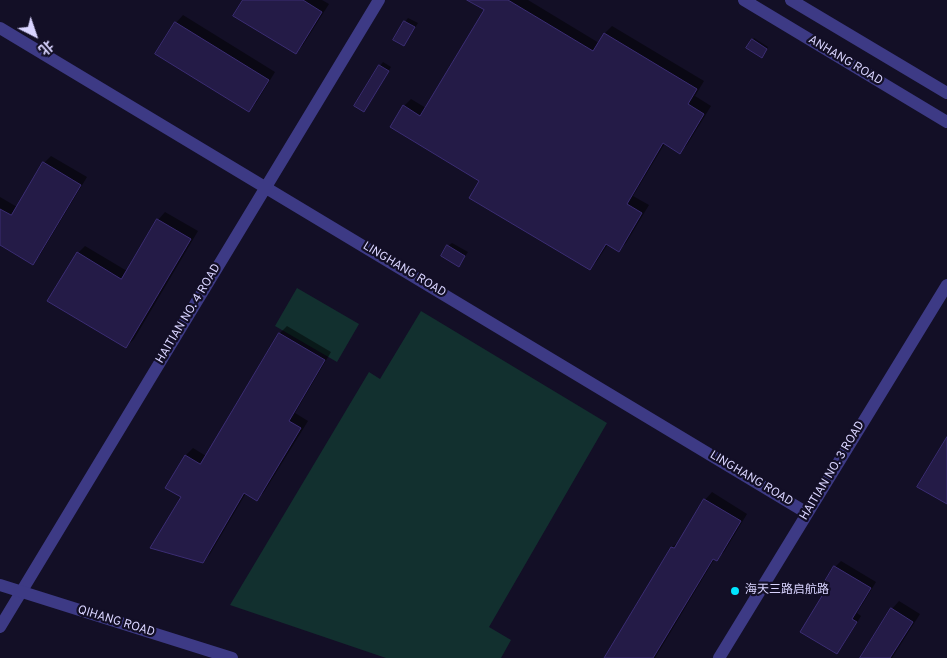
<!DOCTYPE html>
<meta charset="utf-8">
<style>
body{margin:0}
#map{position:relative;width:947px;height:658px;overflow:hidden;background:#130f26;font-family:Overpass,"Noto Sans SC",sans-serif}
canvas{display:block}
.north{position:absolute;left:10px;top:10px;width:50px;height:50px;-webkit-text-stroke:4px #130f26;paint-order:stroke;rotate:139deg;font-size:14px;font-weight:700;line-height:20px;text-align:center;color:#d9d4ff}
.north::after{content:'';display:block;margin:auto;width:18px;height:22px;background:#d9d4ff;clip-path:polygon(50% 0,100% 100%,50% 72%,0 100%)}
</style>
<div id="map">
<canvas width="947" height="658"></canvas>
<div class="north">北</div>
</div>
<script>
const g = document.querySelector('canvas').getContext('2d');
g.lineJoin = 'round';
function paint(path, color) { g.fillStyle = color; g.fill(path, 'evenodd'); }
function strokePath(path, color, width, dash) { g.strokeStyle = color; g.lineWidth = width; g.lineCap = dash ? 'butt' : 'round'; g.setLineDash(dash || []); g.stroke(path); }
function label(font, color, halo, rows, align = 'center') {
  g.font = font + ' Overpass,"Noto Sans SC",sans-serif'; g.lineWidth = 4.5; g.setLineDash([]); g.textBaseline = 'middle'; g.strokeStyle = halo; g.fillStyle = color; for (const [text, x, y, turn = 0] of rows) {
    g.save(); g.translate(x, y); g.rotate((+turn || 0) * Math.PI / 180); g.textAlign = isNaN(turn) ? turn : align; if (halo) g.strokeText(text, 0, 0); g.fillText(text, 0, 0); g.restore();
  }
}
paint(new Path2D(`
 M297 288 359 324 337 362 275 326Z
 M421 311 607 423 489 627 511 640 501 658H386L230 605 369 372 380 379Z`), '#12302f');
paint(new Path2D(`
 M244 0H322L329 4 303 45 296 53Z
 M472 0H528L599 43 605 33 612 26 704 81 695 96 711 106 687 145 680 152 665 143 633 196 649 205 626 243 619 250 608 244 597 261 590 269 481 180 404 106 411 99 426 108 486 10Z
 M183 15 275 72 256 103 249 110 176 23Z
 M408 18 418 23 404 45 405 22Z
 M754 38 768 47 763 55 748 48Z
 M383 62 391 67 364 111 380 66Z
 M51 156 87 177 40 255 33 263 0 243V197L17 207 44 163Z
 M165 212 198 231 134 339 126 347 78 253 85 246 127 271 158 220Z
 M452 243 468 252 459 265 448 246Z
 M287 326 331 352 295 413 308 421 264 492 257 499 246 493 210 554 203 562 182 496 186 455 193 448 206 456 280 333Z
 M712 492 747 514 724 552 716 559 715 558 655 658H605L672 547 680 541 705 500Z
 M841 561 876 582 857 613 861 616 842 647 836 652 827 590 835 567Z
 M899 601 920 614 892 658H861L892 609Z`), '#0007');
const building = new Path2D(`
 M243 0H303L322 12 296 54 233 16Z
 M467 0H508L593 51 604 33 697 89 688 104 704 114 680 154 663 143 627 204 642 213 619 252 606 244 590 270 469 198 479 181 390 127 403 105 420 116 484 10Z
 M404 21 415 27 404 46 393 40Z
 M175 22 269 80 249 112 155 54Z
 M752 39 767 49 762 58 746 48Z
 M379 65 389 71 364 112 354 106Z
 M43 162 81 185 33 265 0 245V209L11 215Z
 M157 219 191 239 126 348 47 301 77 252 121 279Z
 M447 245 465 256 459 267 441 256Z
 M279 333 325 360 289 421 301 428 257 501 244 493 203 563 150 548 181 497 165 488 185 455 200 464Z
 M947 437V504L917 487Z
 M704 499 741 521 717 561 713 559 653 658H604L671 547 674 548Z
 M834 566 871 588 852 619 857 622 837 654 800 632 825 591 821 588Z
 M891 608 913 622 890 658H860Z`);
paint(building, '#241b47');
strokePath(building, '#3b2d73', 1);
strokePath(new Path2D(`
 M0 28 807 513
 M0 627 379 0
 M719 658 947 285`), '#3d3a85', 12);
strokePath(new Path2D(`
 M744 0 947 122
 M791 0 947 93
 M0 585 232 658`), '#3d3a85', 12);
for (const [x, y, r, color] of [
 [735,591,5,"#00e5ff"]
]) { const dot = new Path2D(); dot.arc(x, y, r, 0, 2 * Math.PI); g.fillStyle = color; g.fill(dot); strokePath(dot, '#130f26', 2); }
label('12px', '#d9d4ff', '#130f26', [
 ["ANHANG ROAD",845,61,31],
 ["LINGHANG ROAD",404,270,31],
 ["HAITIAN NO. 4 ROAD",189,314,-59],
 ["HAITIAN NO. 3 ROAD",833,471,-59],
 ["LINGHANG ROAD",751,479,31],
 ["QIHANG ROAD",116,622,17]
]);
label('12px', '#d9d4ff', '#130f26', [
 ["海天三路启航路",745,591]
], 'left');
</script>
